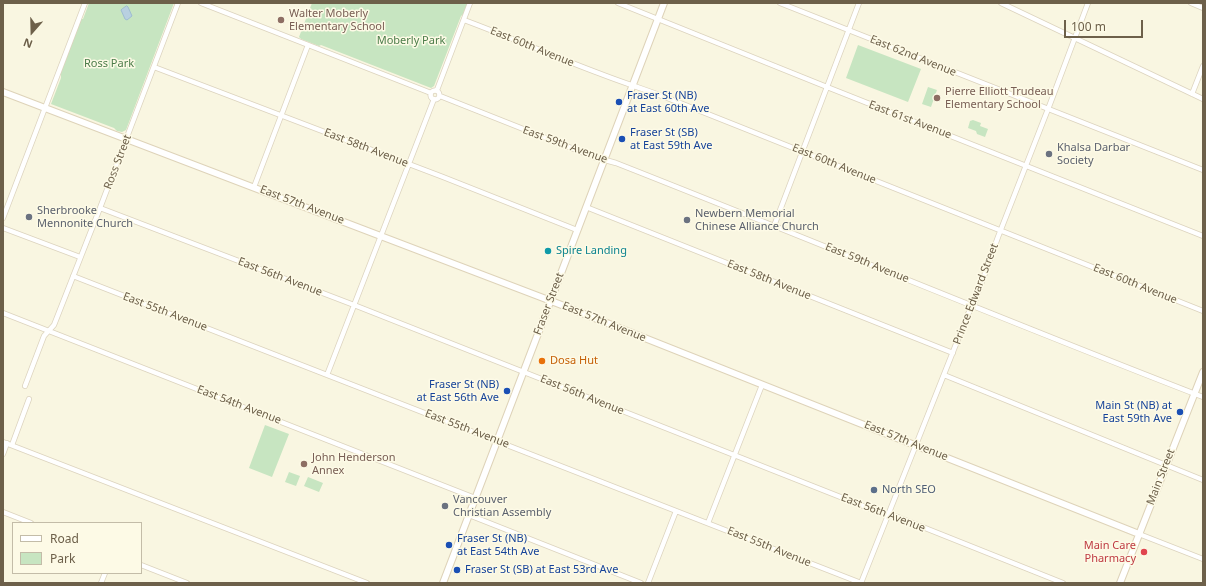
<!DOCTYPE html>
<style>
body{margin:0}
#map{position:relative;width:1206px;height:586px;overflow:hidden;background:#f9f6e1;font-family:"Noto Sans",sans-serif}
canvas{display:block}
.frame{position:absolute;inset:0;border:4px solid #6d604a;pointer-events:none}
.legend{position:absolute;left:12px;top:522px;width:130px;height:52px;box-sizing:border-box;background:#fdfae6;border:1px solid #c3bca8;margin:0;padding:5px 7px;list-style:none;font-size:12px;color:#6d604a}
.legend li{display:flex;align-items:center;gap:8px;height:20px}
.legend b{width:20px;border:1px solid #c3bca8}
.north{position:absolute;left:12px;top:12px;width:40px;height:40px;-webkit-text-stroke:3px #fdfae6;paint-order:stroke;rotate:200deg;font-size:11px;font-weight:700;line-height:16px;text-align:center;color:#6d604a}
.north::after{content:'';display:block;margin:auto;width:14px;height:18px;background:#6d604a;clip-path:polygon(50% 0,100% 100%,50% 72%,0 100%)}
.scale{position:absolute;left:1064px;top:20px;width:79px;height:18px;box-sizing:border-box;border:2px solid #6d604a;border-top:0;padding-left:5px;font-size:12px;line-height:14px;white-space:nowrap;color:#6d604a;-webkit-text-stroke:3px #fdfae6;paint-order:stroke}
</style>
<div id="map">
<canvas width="1206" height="586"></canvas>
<div class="frame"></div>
<ul class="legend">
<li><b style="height:5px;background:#fff"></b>Road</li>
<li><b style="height:11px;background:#c7e5c1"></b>Park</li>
</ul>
<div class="north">N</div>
<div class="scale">100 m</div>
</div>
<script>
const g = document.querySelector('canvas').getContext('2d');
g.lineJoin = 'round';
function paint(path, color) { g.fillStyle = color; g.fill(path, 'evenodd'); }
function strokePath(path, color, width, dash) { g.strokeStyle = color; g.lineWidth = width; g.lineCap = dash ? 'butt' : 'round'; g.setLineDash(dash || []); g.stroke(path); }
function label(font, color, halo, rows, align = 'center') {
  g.font = font + ' "Noto Sans",sans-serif'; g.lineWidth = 3; g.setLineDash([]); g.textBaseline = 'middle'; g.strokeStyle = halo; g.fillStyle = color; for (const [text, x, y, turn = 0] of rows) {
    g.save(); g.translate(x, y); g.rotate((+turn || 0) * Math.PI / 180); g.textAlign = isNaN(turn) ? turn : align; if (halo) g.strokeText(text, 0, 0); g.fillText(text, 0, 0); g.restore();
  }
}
paint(new Path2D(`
 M89 3H174L126 130 122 132 117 131 114 128 51 104 61 78V75L58 69 79 19H83Z
 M312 3H470L465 11V13L461 16 434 86 431 88 321 45 319 46 301 39 299 37Z
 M858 45 921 69 908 102 846 78Z
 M928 87 937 90 931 107 922 104Z
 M973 120 981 123 980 126 988 129 985 137 977 134 976 131 968 128 970 121Z
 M265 425 289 434 272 477 249 468Z
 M289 472 300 476 296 486 285 482Z
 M308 477 323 483 319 492 304 486Z`), '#c7e5c1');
const water = new Path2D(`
 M127 6 128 7 132 16 127 20 125 19 121 10 122 9Z`);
paint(water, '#b8d0e0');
strokePath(water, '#9fbdd1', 1);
const street = new Path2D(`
 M201 3 431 93
 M618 3 822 85 1203 236
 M780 3 1203 170
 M1001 3 1203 99
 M1191 3 1203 8
 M464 20C510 37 555 57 601 74 624 83 647 90 670 99L1203 311
 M154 67 443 177 577 230
 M437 90 470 3
 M430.5 95a4.5 4.5 0 1 1 9 0a4.5 4.5 0 1 1-9 0Z
 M1192 94 1203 66
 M440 96 594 157 616 163C812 240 1006 321 1203 397
 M254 187 308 45
 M586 207 953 353
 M100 208 354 305 881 513 895 516 1063 583
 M3 218 85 3
 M774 226 859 3
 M3 228 80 257
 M73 276 861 583
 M3 313 475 498
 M327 375 434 99
 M944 375 1203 480
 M25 386 44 336 54 325 100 208 178 3
 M3 442 367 583
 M12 445 29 399
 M3 454 7 443
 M3 512 31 523
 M469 515 641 583
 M708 523 762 385
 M1139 534 1203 559
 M141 565 187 583
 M101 583 105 573
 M648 583 676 511
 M861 583 968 314 975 301 998 237 1050 104 1088 3`);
const secondary = new Path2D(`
 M3 92 559 304 1139 534
 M443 583 664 3
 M1120 583 1203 372`);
strokePath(street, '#dcd3be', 6);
strokePath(secondary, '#ded3b9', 8);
strokePath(street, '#fff', 4.5);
strokePath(secondary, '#fff', 6);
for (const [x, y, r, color] of [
 [281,20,4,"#8d6e63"],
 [937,98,4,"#8d6e63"],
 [619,102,4,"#1a4fb4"],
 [622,139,4,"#1a4fb4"],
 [1049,154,4,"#6b7280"],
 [29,217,4,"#6b7280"],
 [687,220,4,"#6b7280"],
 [548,251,4,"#0f9aa8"],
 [542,361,4,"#e8710a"],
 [507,391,4,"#1a4fb4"],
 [1180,412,4,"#1a4fb4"],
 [304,464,4,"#8d6e63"],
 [874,490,4,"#5c6f8a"],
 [445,506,4,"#6b7280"],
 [449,545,4,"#1a4fb4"],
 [1144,552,4,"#e0444e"],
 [457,570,4,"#1a4fb4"]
]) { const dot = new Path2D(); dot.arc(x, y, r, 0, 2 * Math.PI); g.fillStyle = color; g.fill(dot); strokePath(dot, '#fdfae6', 1.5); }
label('11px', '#785e54', '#fdfae6', [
 ["Walter Moberly",289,14],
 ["Elementary School",289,27],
 ["Pierre Elliott Trudeau",945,92],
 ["Elementary School",945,105],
 ["John Henderson",312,458],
 ["Annex",312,471]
], 'left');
label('11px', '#4c7d4a', '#fdfae6', [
 ["Moberly Park",411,41],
 ["Ross Park",109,64]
]);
label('11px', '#6d604a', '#fdfae6', [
 ["East 60th Avenue",532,47,22],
 ["East 62nd Avenue",913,56,22],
 ["East 61st Avenue",910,120,21],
 ["East 59th Avenue",565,145,20],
 ["East 58th Avenue",366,148,21],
 ["Ross Street",118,162,-69],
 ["East 60th Avenue",834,164,22],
 ["East 57th Avenue",302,205,21],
 ["East 59th Avenue",867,263,22],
 ["East 56th Avenue",280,277,21],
 ["East 58th Avenue",769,280,22],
 ["East 60th Avenue",1135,284,22],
 ["Prince Edward Street",976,294,-69],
 ["Fraser Street",549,304,-69],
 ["East 55th Avenue",165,312,21],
 ["East 57th Avenue",604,322,22],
 ["East 56th Avenue",582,395,22],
 ["East 54th Avenue",239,405,21],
 ["East 55th Avenue",467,429,21],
 ["East 57th Avenue",906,441,22],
 ["Main Street",1161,477,-69],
 ["East 56th Avenue",883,513,21],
 ["East 55th Avenue",769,547,22]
]);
label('11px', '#164399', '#fdfae6', [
 ["Fraser St (NB)",627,96],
 ["at East 60th Ave",627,109],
 ["Fraser St (SB)",630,133],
 ["at East 59th Ave",630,146],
 ["Fraser St (NB)",499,385,"right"],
 ["at East 56th Ave",499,398,"right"],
 ["Main St (NB) at",1172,406,"right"],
 ["East 59th Ave",1172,419,"right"],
 ["Fraser St (NB)",457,539],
 ["at East 54th Ave",457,552],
 ["Fraser St (SB) at East 53rd Ave",465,570]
], 'left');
label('11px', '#5b616d', '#fdfae6', [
 ["Khalsa Darbar",1057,148],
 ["Society",1057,161],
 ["Sherbrooke",37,211],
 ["Mennonite Church",37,224],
 ["Newbern Memorial",695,214],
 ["Chinese Alliance Church",695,227],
 ["Vancouver",453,500],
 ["Christian Assembly",453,513]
], 'left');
label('11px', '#0d838f', '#fdfae6', [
 ["Spire Landing",556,251]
], 'left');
label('11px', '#c56008', '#fdfae6', [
 ["Dosa Hut",550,361]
], 'left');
label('11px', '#4e5e75', '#fdfae6', [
 ["North SEO",882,490]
], 'left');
label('11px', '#be3a42', '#fdfae6', [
 ["Main Care",1136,546],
 ["Pharmacy",1136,559]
], 'right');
</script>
